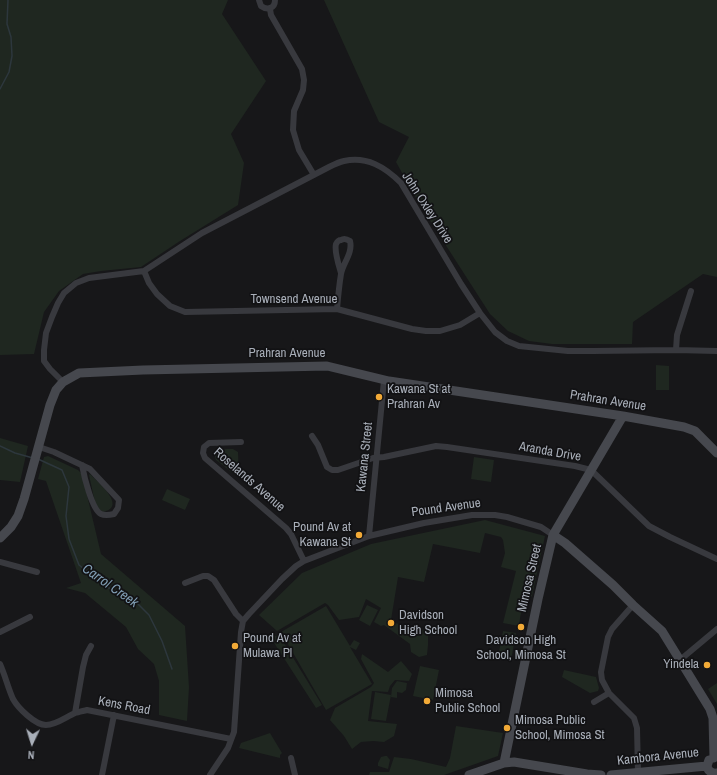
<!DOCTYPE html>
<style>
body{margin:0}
#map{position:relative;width:717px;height:775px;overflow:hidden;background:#171719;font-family:"Archivo Narrow",sans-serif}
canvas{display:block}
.north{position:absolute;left:12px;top:723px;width:40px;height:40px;-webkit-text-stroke:3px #121214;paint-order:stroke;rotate:184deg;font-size:11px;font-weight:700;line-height:16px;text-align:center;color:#a9afb9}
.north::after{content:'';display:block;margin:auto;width:14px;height:18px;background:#a9afb9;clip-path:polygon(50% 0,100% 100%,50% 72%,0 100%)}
</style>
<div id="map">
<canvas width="717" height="775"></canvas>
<div class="north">N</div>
</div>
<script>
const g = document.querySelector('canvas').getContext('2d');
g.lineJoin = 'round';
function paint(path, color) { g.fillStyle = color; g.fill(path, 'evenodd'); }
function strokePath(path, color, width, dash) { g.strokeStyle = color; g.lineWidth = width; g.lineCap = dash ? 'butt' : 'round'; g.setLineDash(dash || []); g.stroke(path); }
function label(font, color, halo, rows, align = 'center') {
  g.font = font + ' "Archivo Narrow",sans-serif'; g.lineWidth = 3.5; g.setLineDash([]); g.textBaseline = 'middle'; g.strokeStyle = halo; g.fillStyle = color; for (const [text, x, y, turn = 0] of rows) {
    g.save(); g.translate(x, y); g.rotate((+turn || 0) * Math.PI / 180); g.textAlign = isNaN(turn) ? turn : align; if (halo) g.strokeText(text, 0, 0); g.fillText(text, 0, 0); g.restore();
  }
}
paint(new Path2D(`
 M0 0H228L222 14 266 81 231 134 244 163 238 205 180 241 141 267 101 271 83 274 59 291 44 312 34 354 0 355Z
 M324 0H717V277L703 274 633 322 632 344H552L529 341 508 331 490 314 420 205 396 162 409 137 379 122Z
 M656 365 669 366V390H656Z
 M0 438 28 446 20 482 0 480Z
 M227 449H233L238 452 239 478 216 460 215 457V452L219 450Z
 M48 456 78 470 82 474 101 554 185 626 189 687 187 721 159 715V681L154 664 138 649 126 627 85 593 66 588 81 583 46 481 38 479 44 457Z
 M474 457 494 460 491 482 471 479Z
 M90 474 92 476C100 484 127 507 103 512L96 507 89 475Z
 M167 489 190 499 185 510 162 500Z
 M485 520 545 536 532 596C521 606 521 612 519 626L503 623 516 571 501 567 505 553 503 540 501 537 485 533 480 553 433 544 424 582 398 577 391 620V622L428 631V645L427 655 419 657 411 652 410 644 384 625 381 626 374 622 381 608 366 599 359 617 339 620 328 605 325 603 277 631 259 615 302 573 371 544Z
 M367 605 378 610 370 626 359 620Z
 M326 606 350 646 354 640 360 643 356 650 350 647 372 684 326 710 281 632Z
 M503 631 516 633 511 660 498 657Z
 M271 634 281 638 322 705 316 708 269 635Z
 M362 654 388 672 401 661 412 674 409 681 395 680 390 686 388 692 372 691 368 721 397 724 394 736 384 742 373 741 361 742 352 749 344 736 330 720 335 708 371 687 374 683 361 659Z
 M420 666 439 670 433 700 413 696Z
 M564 670 596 677 599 688 598 691 590 693 562 677Z
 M397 681 407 683 406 690 402 693 397 692V698L391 697 392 688Z
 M717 683V704L708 689Z
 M375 692 391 695 386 721 371 719Z
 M456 726 503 733 498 756 444 775H369L370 772H389L394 757 411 759 446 767 450 758Z
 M270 733 282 753 280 755V758L239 748 241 743Z
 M385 756H387L390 760 388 769 378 766V763L381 757Z`), '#1f2720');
strokePath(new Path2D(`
 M0 89 9 72 12 56 11 37 7 24 8 0
 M0 446 15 453 33 458
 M38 459 62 470 69 487 66 516 69 539 79 565 109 588 135 601 149 615 162 641 172 669`), '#2d373d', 1.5);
strokePath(new Path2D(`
 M259 0 261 6C268 11 275 8 275 0
 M270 9 271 15 302 69 304 80 303 90 294 111 293 130 299 150 314 175
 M144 271 149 283 157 294 170 306 185 312 337 309 412 329 426 331H440L460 325 480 313
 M337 309C338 298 339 286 341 274 343 263 353 253 350 241 347 239 344 238 341 240 339 240 337 242 336 244 334 251 339 266 341 273
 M676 350 677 335 691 291
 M63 382 50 369 44 361V350L46 333 52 317 58 303 64 293 76 283 89 278 144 271 202 233 329 167C333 165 339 162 344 161 367 156 385 167 401 183L461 284 480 313 495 332 507 341 519 346 568 351H593L676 350 717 351
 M312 436 318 445 327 467 332 470H338L373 458 384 457 436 446 447 447 575 466 591 470 649 526 670 537 717 559
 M241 442 209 443 204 447 203 453 205 458 286 528 291 534 304 561
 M39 447 54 452 90 469 119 500 118 508 114 514C110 515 105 516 101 514 92 510 84 476 82 465
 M369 536 384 380
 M0 562 37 572
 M185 583 203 576H208L214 580 236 614 243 621
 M633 605 612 629 608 637 601 672 602 680 609 693 634 718 637 728 638 772
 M0 632 30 617
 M680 660 717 629
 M0 664C5 675 8 688 13 699 18 708 35 725 46 725 56 725 66 717 75 713 78 712 83 711 87 710L231 739
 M594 702 609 693
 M75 713 83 667 86 655 91 646
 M291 758 295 775
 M102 775 114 715
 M210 775 228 748 234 732 241 632 243 621 249 614 282 579 296 566 304 561 369 536 424 523 472 515H495L507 517 541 527 553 535`), '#38393e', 6);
strokePath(new Path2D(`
 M553 535 565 543 613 585 633 605 662 631 710 709 713 718 714 758
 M0 538 11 527 18 516 24 499 50 405 56 390 63 382 79 373 143 370 327 366 389 381 623 416 684 427 695 431 717 453
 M709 760 707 766C708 771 712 774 717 773
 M504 763 538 599 553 535 623 416
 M469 775 504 763 514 762 587 774 601 775
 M611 775 707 766`), '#46484e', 9);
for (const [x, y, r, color] of [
 [379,397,4,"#f2aa37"],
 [359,535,4,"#f2aa37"],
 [391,623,4,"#f2aa37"],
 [521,627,4,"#f2aa37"],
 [235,646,4,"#f2aa37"],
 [707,665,4,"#f2aa37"],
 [427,701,4,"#f2aa37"],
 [507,728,4,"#f2aa37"]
]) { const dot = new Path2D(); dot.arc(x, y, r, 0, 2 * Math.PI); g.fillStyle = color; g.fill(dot); strokePath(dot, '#121214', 1.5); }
label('13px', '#a9afb9', '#121214', [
 ["John Oxley Drive",427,208,57],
 ["Townsend Avenue",294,300],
 ["Prahran Avenue",287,354],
 ["Prahran Avenue",608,401,9],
 ["Aranda Drive",550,452,10],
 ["Kawana Street",365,457,-84],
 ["Roselands Avenue",249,480,41],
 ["Pound Avenue",446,508,-8],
 ["Mimosa Street",530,578,-77],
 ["Kens Road",124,706,11],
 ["Kambora Avenue",658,757,-6]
]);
label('13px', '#a9afb9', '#121214', [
 ["Kawana St at",387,390],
 ["Prahran Av",387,405],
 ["Pound Av at",351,528,"right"],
 ["Kawana St",351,543,"right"],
 ["Davidson",399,616],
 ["High School",399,631],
 ["Pound Av at",243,639],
 ["Mulawa Pl",243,654],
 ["Davidson High",521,641,"center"],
 ["School, Mimosa St",521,656,"center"],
 ["Yindela",699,665,"right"],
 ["Mimosa",435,694],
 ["Public School",435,709],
 ["Mimosa Public",515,721],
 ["School, Mimosa St",515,736]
], 'left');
label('italic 14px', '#819eb4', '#121214', [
 ["Carrol Creek",110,586,35]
]);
</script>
